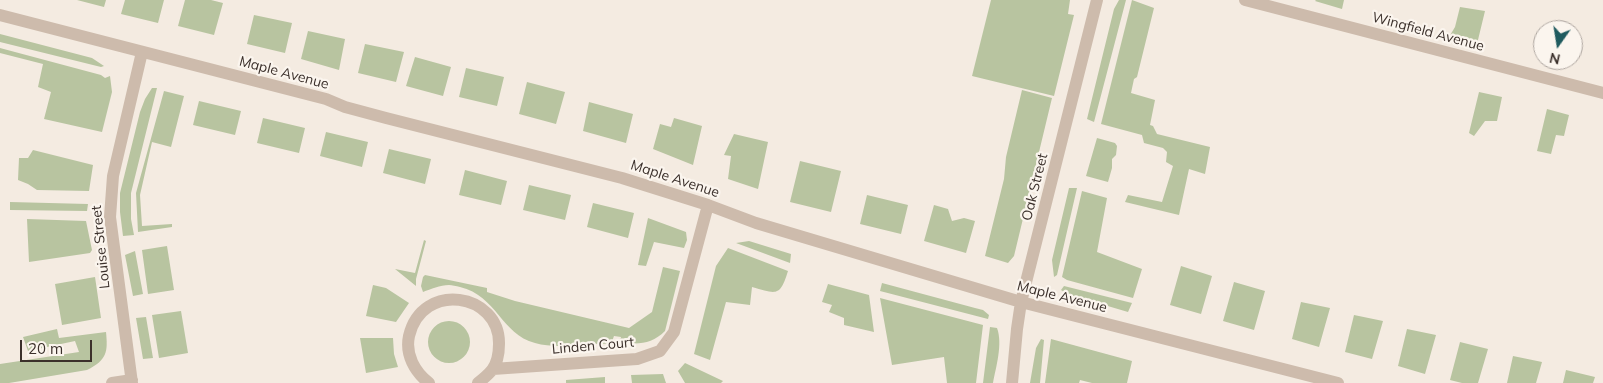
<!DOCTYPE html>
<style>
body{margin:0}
#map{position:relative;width:1603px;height:383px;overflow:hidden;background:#f4ebe1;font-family:Mulish,sans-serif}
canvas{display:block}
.north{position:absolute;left:1533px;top:20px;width:50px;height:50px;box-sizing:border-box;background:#fbf5ee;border:1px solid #aea6a0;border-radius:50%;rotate:193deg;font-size:14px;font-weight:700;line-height:20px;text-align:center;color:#3b302b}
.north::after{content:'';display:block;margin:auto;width:18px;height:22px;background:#1f5a5e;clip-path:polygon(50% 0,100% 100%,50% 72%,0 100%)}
.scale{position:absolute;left:20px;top:340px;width:72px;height:22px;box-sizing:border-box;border:2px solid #3b302b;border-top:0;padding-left:6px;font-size:15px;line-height:18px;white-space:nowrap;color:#3b302b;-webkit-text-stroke:4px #fbf5ee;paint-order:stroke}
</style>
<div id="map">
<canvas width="1603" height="383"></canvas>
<div class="north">N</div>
<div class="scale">20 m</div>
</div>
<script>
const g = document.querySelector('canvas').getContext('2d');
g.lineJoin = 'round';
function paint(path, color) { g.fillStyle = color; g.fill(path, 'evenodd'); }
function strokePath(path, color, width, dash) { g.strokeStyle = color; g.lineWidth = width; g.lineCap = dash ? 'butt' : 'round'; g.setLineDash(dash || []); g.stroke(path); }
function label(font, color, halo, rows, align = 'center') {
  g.font = font + ' Mulish,sans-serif'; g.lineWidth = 4.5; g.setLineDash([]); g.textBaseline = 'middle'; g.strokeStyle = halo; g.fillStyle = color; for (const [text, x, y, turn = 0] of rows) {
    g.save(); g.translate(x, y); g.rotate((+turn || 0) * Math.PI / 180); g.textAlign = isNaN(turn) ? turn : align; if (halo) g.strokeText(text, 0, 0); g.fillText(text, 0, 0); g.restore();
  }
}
paint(new Path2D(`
 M77 0H106L104 7Z
 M125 0H164L158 23 121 14Z
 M185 0H211L223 3 214 35 178 26Z
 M991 0H1070L1068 14 1074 15 1054 96 972 76Z
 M1119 0H1126L1094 122 1087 119 1114 9Z
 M1132 0 1154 8 1137 77 1134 79 1131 93 1155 100 1150 125 1153 126 1157 134 1210 147 1205 174 1189 169 1179 215 1125 202 1128 195 1162 202 1173 166 1166 162 1167 152 1163 148 1144 143 1142 135 1101 124Z
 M1316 0H1344L1342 9 1315 1Z
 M1460 7 1485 11 1477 44 1449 37 1455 27Z
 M254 15 292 23 285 53 247 44Z
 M308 31 345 39 339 70 301 59Z
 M0 34 92 58 104 66 101 67 0 42Z
 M365 44 404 52 396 82 358 73Z
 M0 48 101 75 105 78 110 76 112 92 102 132 44 119 51 92 38 87 43 64 0 53Z
 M415 57 451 67 443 96 406 86Z
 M466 68 504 77 497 106 459 97Z
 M527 82 565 92 556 124 519 114Z
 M152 88H157L131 193V219L134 235 123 236 120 212V193L140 112 145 99Z
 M1022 90 1052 98 1014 256 1008 263 985 256 1004 179 1006 157Z
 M164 91 184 96 171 147 152 142 140 195 142 226 172 224V227L138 232 136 193Z
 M1479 92 1502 97 1497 121H1485L1474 136 1469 133Z
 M199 101 241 111 235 135 193 125Z
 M589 102 633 114 626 143 583 131Z
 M1547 109 1569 115 1564 136 1556 135 1551 154 1537 151Z
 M263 118 305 128 299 153 257 143Z
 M674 118 702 126 693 165 653 149 660 124 671 127Z
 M326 132 368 142 362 167 320 156Z
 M734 134 768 142 758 189 728 179 731 156 724 155Z
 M1097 138 1115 143 1117 146 1116 155 1112 159V168L1108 182 1086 176Z
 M389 149 431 159 425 184 383 173Z
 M33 150 93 165 89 191 37 190 28 184 18 180 19 158H28Z
 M800 161 841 171 831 212 790 202Z
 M465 170 507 181 501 205 459 195Z
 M529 185 571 195 565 220 523 210Z
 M1069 188H1077L1057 275 1054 277 1052 260Z
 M1082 191 1107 198 1097 252 1142 269 1133 298 1067 280 1062 277Z
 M867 195 908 205 901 234 860 224Z
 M10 202 88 204 87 211 10 210Z
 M593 203 634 213 628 238 587 227Z
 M934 205 948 209 952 221 964 218 975 221 966 253 924 241Z
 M648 218 686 232 687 240 684 248 654 242 646 266 638 265Z
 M27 219 86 221 92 250 90 253 29 262Z
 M424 240 426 241 416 279V286L395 269 415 273Z
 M749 241 791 254 790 263 736 243Z
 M167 246 174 290 148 294 142 250Z
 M728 248 788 271C780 297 777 294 752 287L750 305 726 302 710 360 694 354 716 266Z
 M135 251 143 294 133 296 125 255Z
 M1181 266 1212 276 1201 314 1170 305Z
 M663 267 680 271 665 331C652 344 638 345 620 342L621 337 614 336 611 344C585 342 560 350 535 343 501 334 497 296 460 287 456 286 452 285 449 285 440 285 431 289 423 292L421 286 423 277 425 275 487 288V292L515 301 629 328 652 312Z
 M95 277 101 318 62 325 55 284Z
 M1234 282 1265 291 1254 330 1223 321Z
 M882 283 975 308 983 310 989 315 988 319 880 291Z
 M828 284 869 295 874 332 844 325V318L829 312 832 305 822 302Z
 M373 285 386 288 409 303 396 322 366 316Z
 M1064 286 1132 303 1128 312 1067 294 1061 290Z
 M880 298 983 325 976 383H947L944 357 892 365Z
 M1301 302 1330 308 1319 347 1292 339Z
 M181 311 188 353 159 358 152 315Z
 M1354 315 1383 321 1372 359 1345 352Z
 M146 317 153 358 143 359 136 318Z
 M428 342a21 21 0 1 1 42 0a21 21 0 1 1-42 0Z
 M990 327 997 328C1003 344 996 367 993 383H983Z
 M57 329 59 338 106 332C108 352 107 360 87 370L9 383H0V364L79 352 75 341 28 351 23 337Z
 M1407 329 1436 335 1425 374 1398 366Z
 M360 338H393L394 354 398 367 366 373Z
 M1041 339 1044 340 1040 383H1030L1036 348Z
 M1051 339 1132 361 1127 383H1092L1080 380 1079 383H1045Z
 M1460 342 1488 349 1478 383H1462L1450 380Z
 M1513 356 1542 362 1536 383H1507Z
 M685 363 723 381 721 383H685L678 371Z
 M1566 370 1595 377 1593 383H1563Z
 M663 374 666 383H632L631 375Z
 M605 377V383H566V380Z`), '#b8c4a0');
strokePath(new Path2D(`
 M1245 0 1603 93
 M0 15 326 99 345 107 386 118 622 178 708 205 756 223 1021 302 1338 383
 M493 369 637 359 660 351 674 332 708 205
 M112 383 132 380
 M132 383 110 217 113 176 142 52
 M429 383C415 372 405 355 409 336 422 280 500 293 499 344 499 353 498 362 492 370 488 375 483 379 478 383
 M1012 383 1017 329 1021 302 1097 0`), '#cdbbac', 12);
label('14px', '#3b302b', '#fbf5ee', [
 ["Wingfield Avenue",1428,32,15],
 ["Maple Avenue",284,73,15],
 ["Maple Avenue",675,179,18],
 ["Oak Street",1035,187,-76],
 ["Louise Street",101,247,-96],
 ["Maple Avenue",1062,297,14],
 ["Linden Court",593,346,-5]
]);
</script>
